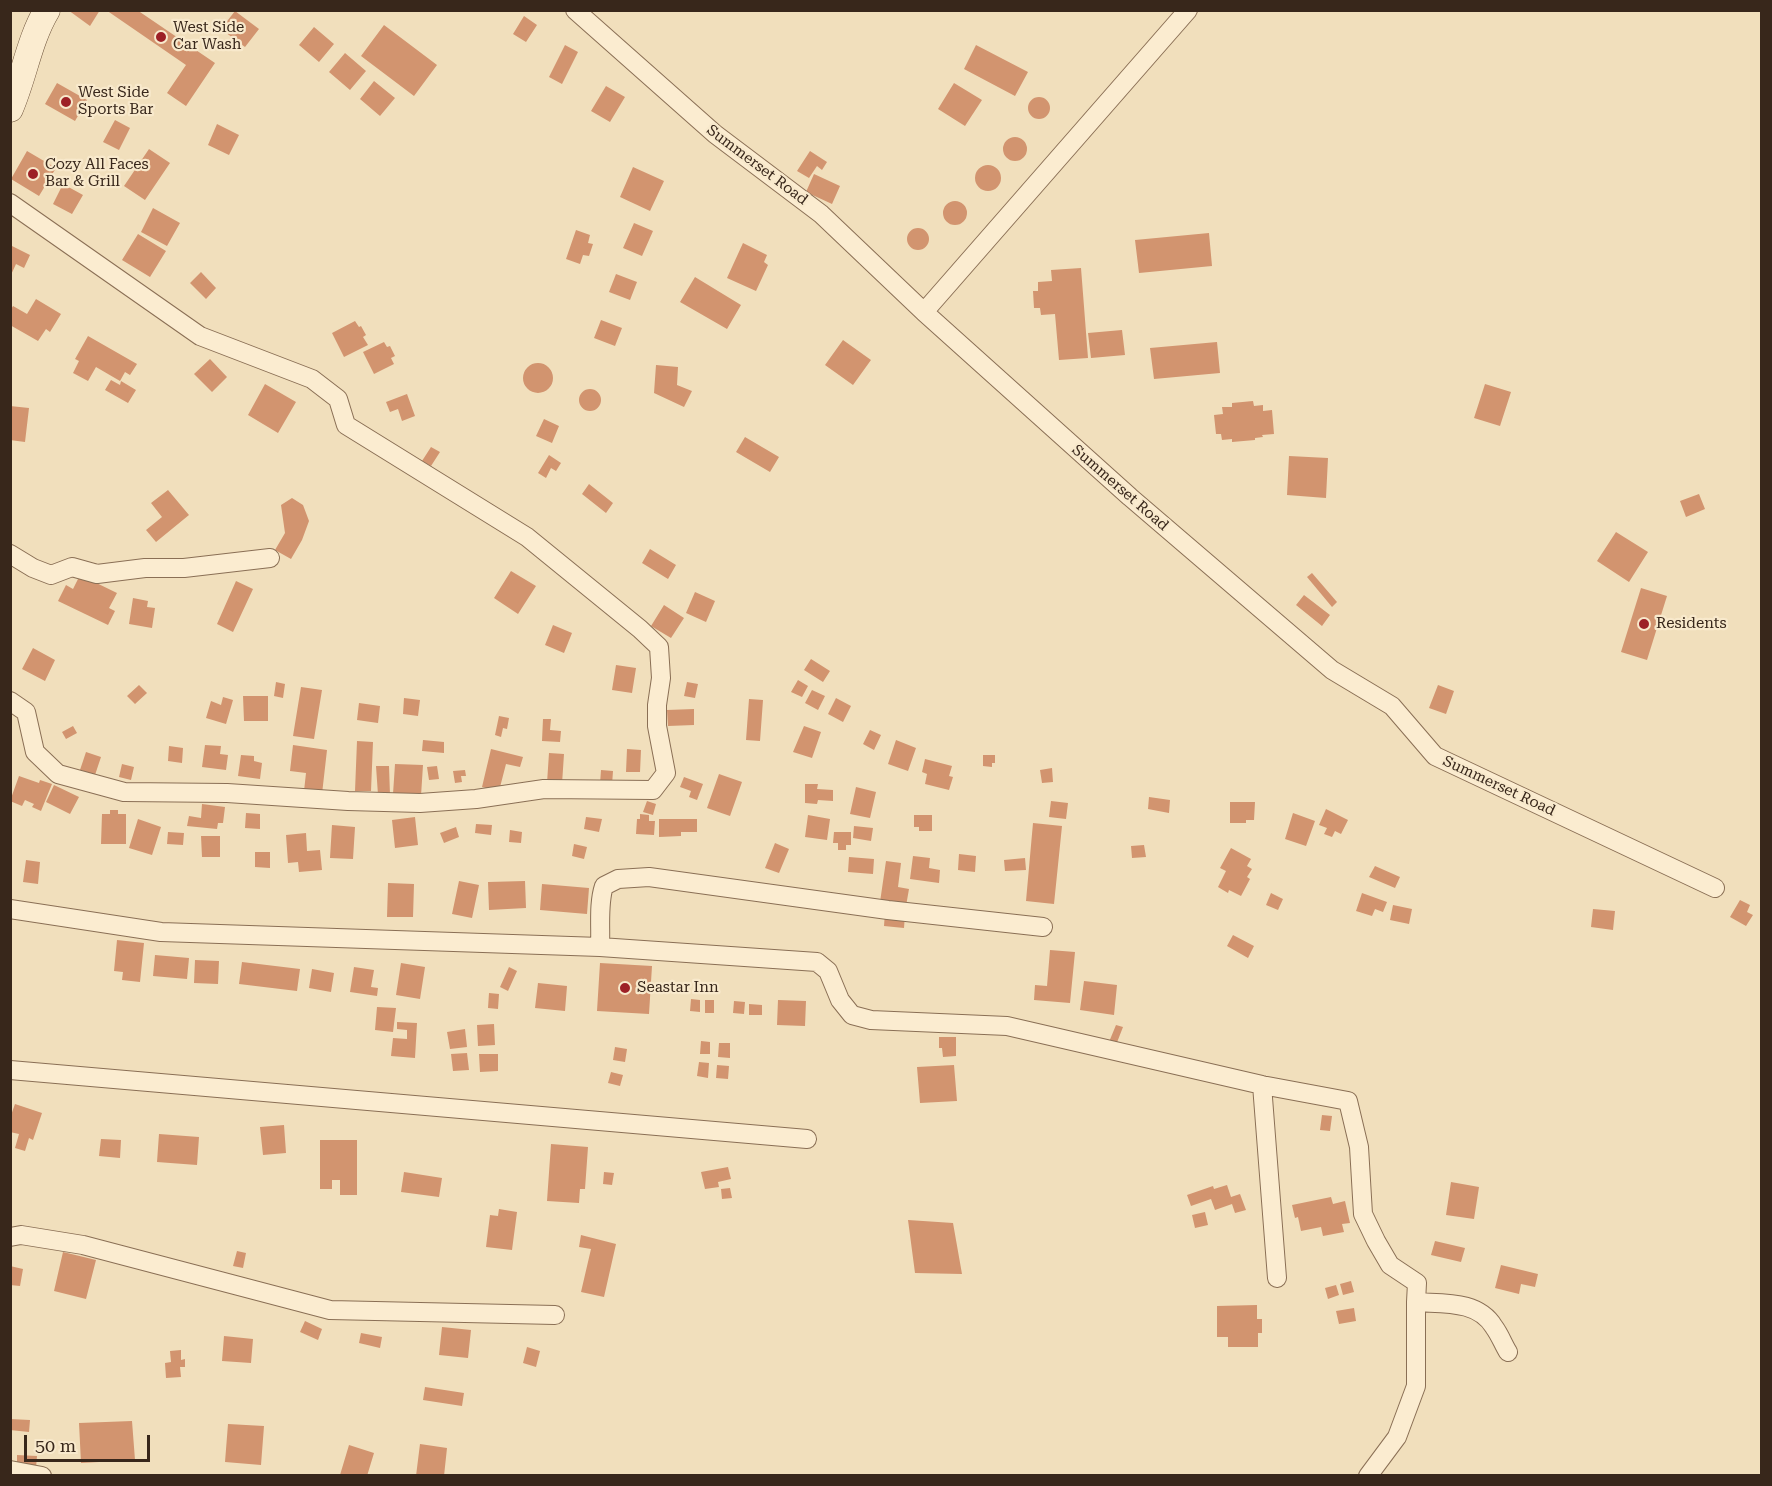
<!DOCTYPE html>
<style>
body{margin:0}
#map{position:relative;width:1772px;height:1486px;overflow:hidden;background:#f1dfbc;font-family:"Roboto Serif",serif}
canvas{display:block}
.frame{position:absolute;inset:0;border:12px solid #38271b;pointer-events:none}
.scale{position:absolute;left:24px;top:1435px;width:126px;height:27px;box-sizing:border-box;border:3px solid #38271b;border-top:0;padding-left:8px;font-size:18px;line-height:21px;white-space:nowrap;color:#38271b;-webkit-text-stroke:4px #f8e9cc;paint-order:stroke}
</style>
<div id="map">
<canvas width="1772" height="1486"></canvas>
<div class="frame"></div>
<div class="scale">50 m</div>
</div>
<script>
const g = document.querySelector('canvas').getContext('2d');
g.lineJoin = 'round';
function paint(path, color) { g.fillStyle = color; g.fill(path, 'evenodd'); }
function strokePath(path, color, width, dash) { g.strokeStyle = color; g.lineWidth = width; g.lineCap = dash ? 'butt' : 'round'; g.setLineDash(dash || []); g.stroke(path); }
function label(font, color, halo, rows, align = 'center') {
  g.font = font + ' "Roboto Serif",serif'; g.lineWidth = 4.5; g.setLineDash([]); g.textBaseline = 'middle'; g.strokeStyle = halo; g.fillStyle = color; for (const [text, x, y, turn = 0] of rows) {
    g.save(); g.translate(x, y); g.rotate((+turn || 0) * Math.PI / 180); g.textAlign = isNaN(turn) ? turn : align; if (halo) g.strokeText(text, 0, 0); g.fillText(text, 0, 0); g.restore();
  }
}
paint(new Path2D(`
 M68 10H100L90 26Z
 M106 10H137L215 63 186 106 167 93 186 65Z
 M235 11 259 29 245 47 221 29Z
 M524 16 537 25 526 42 513 34Z
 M384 25 437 65 414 96 361 56Z
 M314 27 334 44 319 62 299 45Z
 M565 45 578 52 562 84 549 77Z
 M976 45 1028 72 1015 96 964 69Z
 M345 53 366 71 350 90 329 72Z
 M374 81 395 98 380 116 360 99Z
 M57 83 87 100 75 121 45 104Z
 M954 83 982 100 965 126 938 109Z
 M606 86 625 97 610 122 591 111Z
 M1028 108a11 11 0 1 1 22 0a11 11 0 1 1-22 0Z
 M115 120 130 128 119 150 103 142Z
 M217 124 239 135 229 155 208 145Z
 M1003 149a12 12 0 1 1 24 0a12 12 0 1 1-24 0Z
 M149 149 170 163 145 200 124 186Z
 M27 151 56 168 39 196 11 179Z
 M810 151 827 162 822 170 817 166 809 178 797 171Z
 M975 178a13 13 0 1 1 26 0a13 13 0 1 1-26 0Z
 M633 167 664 181 650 211 620 197Z
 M814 174 840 186 832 204 806 192Z
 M63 184 83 195 72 214 53 204Z
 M943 213a12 12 0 1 1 24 0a12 12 0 1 1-24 0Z
 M153 208 180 223 167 246 141 232Z
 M634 223 653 231 642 256 623 248Z
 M907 239a11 11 0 1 1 22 0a11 11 0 1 1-22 0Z
 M576 230 590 235 588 243 593 244 589 256 583 255 580 264 566 259Z
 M1209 233 1212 266 1139 273 1135 240Z
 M138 234 166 251 150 277 122 260Z
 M743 243 767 255 764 262 768 265 756 291 727 278Z
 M10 245 30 255 24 268 16 264 10 277Z
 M1081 268 1088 358 1059 360 1055 314 1041 315 1040 308H1034L1033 291H1038V282L1052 281 1051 270Z
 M201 272 216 288 206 299 190 283Z
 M616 274 637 282 630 300 609 292Z
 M695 277 741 305 727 329 680 302Z
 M36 299 61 314 50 332 46 329 38 341 10 325V311L13 306 27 314Z
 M601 320 622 328 615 346 594 338Z
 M355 321 359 327 361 326 366 335 363 337 368 345 344 357 332 333Z
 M1122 330 1125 355 1091 358 1088 333Z
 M88 336 137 364 130 375 125 372 120 381 96 367 88 381 73 373 79 361 75 359Z
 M843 340 871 360 853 385 825 365Z
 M384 342 387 347 390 346 395 356 391 358 394 364 374 374 363 352Z
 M1217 342 1220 373 1154 379 1150 348Z
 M210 359 227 377 212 392 194 374Z
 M523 378a15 15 0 1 1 30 0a15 15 0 1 1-30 0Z
 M656 365 678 367 677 385 692 391 684 407 654 393Z
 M111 380 120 385 121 381 136 390 128 403 105 390Z
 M265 384 296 402 278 433 248 415Z
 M1485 384 1511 392 1500 426 1474 418Z
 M579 400a11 11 0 1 1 22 0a11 11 0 1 1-22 0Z
 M407 394 415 416 402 421 398 409 390 412 386 402Z
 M1253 401 1254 406 1263 405V411L1272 410 1274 434 1262 435 1263 437 1255 438V440L1232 442V439L1222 440 1221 434H1216L1214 415 1223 414 1222 407H1232V403Z
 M10 406 29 408 25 442 10 440Z
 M544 419 559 426 552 443 536 436Z
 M745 437 779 457 770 472 736 452Z
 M431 447 440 452 431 466 422 461Z
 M549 455 561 463 556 471 551 468 546 478 538 473Z
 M1289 456 1328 458 1326 498 1287 495Z
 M589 484 613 503 606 513 582 494Z
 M168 490 189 515 156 542 146 530 162 517 151 503Z
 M1699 494 1705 509 1686 517 1680 501Z
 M292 498 303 505 309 521 302 540 291 559 275 550 285 533 281 505Z
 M1616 532 1648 552 1629 582 1597 561Z
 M650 549 676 565 668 579 642 563Z
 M511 571 536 586 518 614 494 598Z
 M1312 573 1337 602 1332 607 1307 577Z
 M80 575 117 593 109 608 115 611 108 625 58 601 66 585 73 589Z
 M236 581 253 589 233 632 217 624Z
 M1641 588 1667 596 1647 660 1621 652Z
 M695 592 715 601 706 622 686 613Z
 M1304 595 1330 615 1322 626 1296 605Z
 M133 598 148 601 147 607 155 608 152 628 129 624Z
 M664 605 684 618 671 638 651 626Z
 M553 625 572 633 564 653 545 645Z
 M33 648 55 660 45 681 22 669Z
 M811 659 830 671 823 682 804 670Z
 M616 665 636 668 632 693 612 690Z
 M798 680 808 686 802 697 791 692Z
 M276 682 285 684 283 698 274 696Z
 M687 682 698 684 695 698 684 696Z
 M139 685 147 693 135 704 127 696Z
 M1438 685 1454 691 1446 714 1429 708Z
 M301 687 322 690 314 739 293 736Z
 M812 690 825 696 818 710 805 703Z
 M243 696H268V721H244Z
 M223 697 233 700 226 724 206 718 211 701 221 705Z
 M404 698 420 700 418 716 403 714Z
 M836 698 851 706 843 722 828 714Z
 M749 699 763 700 760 741 746 740Z
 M359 703 380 706 378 723 357 720Z
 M694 709V725L668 726 667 710Z
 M499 716 509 718 507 729 503 728 501 737 495 735Z
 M543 719H551L550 730 561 731 560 742 542 741Z
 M73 726 77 733 66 739 62 732Z
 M804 726 821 732 812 758 793 752Z
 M870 730 881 735 874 750 863 744Z
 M423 740 444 742V753L422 751Z
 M896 740 916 748 908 771 888 764Z
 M357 741 373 742 371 791H355Z
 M205 745 221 746 220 754 228 755 226 770 202 767Z
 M293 745 327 750 322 794 304 791 306 773 290 771Z
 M169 746 183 748 182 763 168 761Z
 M491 749 523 757 520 767 506 764 499 791 482 787Z
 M627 749 641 750 640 772H626Z
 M86 752 101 757 95 775 80 770Z
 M549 753 564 754 562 784 547 783Z
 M241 755 254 756V761L262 763 260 779 238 776Z
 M983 755H995V763H992V767L983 766Z
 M925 759 952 766 949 776 953 777 949 790 925 784 927 774 922 772Z
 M122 764 134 767 131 780 119 777Z
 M395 764 423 765 421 796 393 794Z
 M376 766H389L390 795H378Z
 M437 766 439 779 429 780 427 767Z
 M1052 768 1053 782 1042 783 1040 770Z
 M465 770 466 776H461L462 782 455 783 453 771Z
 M601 770 613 771 612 785 600 784Z
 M719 774 742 782 730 816 707 808Z
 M19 776 39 783 40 780 52 784 41 811 32 807 34 804 25 800 22 806 10 801Z
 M684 777 703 784 697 800 689 797 691 791 680 787Z
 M805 784H818L817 789 833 790V801L818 800 817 804 805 803Z
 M54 785 79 797 70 814 46 802Z
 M856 787 876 792 870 818 850 814Z
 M1149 797 1170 800 1169 813 1148 809Z
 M647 801 656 804 653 815 643 812Z
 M1051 801 1068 803 1066 819 1049 817Z
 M1230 802H1255L1254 820H1246V823H1230Z
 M202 804 225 807 223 823H218L217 829 187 826 189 816 201 818Z
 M1326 809 1348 820 1341 834 1335 831 1332 837 1324 834 1327 828 1319 825Z
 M110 810H118V814H126V844H101L102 814H110Z
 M246 813 260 814V829L245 828Z
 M1293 813 1315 821 1306 846 1285 839Z
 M640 814 649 815V821H655L654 835 636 834 637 819H640Z
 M808 815 830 819 827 840 805 837Z
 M914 815H932V831H919V827H914Z
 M415 817 418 845 395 848 392 820Z
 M586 817 602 819 599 832 584 829Z
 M138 819 161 827 152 855 129 848Z
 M659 819H697V832H681V836L659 837Z
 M1033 823 1062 826 1054 904 1026 901Z
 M476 824 492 825 491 835 475 833Z
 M332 825 355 827 353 859 330 858Z
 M854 826 873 828 871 841 853 838Z
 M456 827 459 837 444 843 440 833Z
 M510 830 522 832 521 843 509 842Z
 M168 832 184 833 183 845 167 844Z
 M834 832H851V845H846V850H838V843H833Z
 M306 833 307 851 320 850 322 870 299 872 298 862 288 863 286 835Z
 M201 836H220V857H202Z
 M775 843 789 849 779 873 765 868Z
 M574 844 587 847 584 859 572 856Z
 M1144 845 1146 857 1132 858 1131 846Z
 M1231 848 1251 859 1247 866 1252 869 1247 877 1250 879 1241 896 1229 890 1228 893 1218 887 1226 871 1220 868Z
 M255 852H270V868L255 867Z
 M959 854 976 856 975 872 958 870Z
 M913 856 930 858 929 868 940 870 939 883 910 879Z
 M849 857 874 859 873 874 848 872Z
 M1025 858 1026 870 1005 871 1004 860Z
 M26 860 40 862 38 884 23 882Z
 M886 861 901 863 898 887 909 889 906 906 880 902Z
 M1375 866 1400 877 1395 888 1369 877Z
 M459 881 479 885 472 918 452 914Z
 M525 881 526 908 489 910 488 882Z
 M388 883 414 884 413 917H387Z
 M542 884 589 888 587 914 540 910Z
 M1271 893 1283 899 1278 910 1266 905Z
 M1362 893 1387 902 1383 912 1375 909 1372 916 1356 911Z
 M1740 900 1750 905 1747 912 1753 915 1746 926 1730 917Z
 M1393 905 1412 909 1409 924 1390 920Z
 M1593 909 1615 911 1613 930 1591 927Z
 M885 912 905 914 904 928 884 926Z
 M1233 935 1254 946 1248 958 1227 946Z
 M117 940 144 943 140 982 122 980 123 972 114 971Z
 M1050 950 1075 952 1070 1003 1034 1000 1035 985 1047 986Z
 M155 955 189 958 187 979 153 976Z
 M195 960 219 961 218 984 194 983Z
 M242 962 300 969 297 991 239 984Z
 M401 963 425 967 420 999 396 995Z
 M600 963 652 966 649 1014 597 1011Z
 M354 967 374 970 371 987 378 988 377 996 350 992Z
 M509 967 517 971 508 991 500 987Z
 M312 969 334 973 331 992 309 988Z
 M1084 981 1117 985 1114 1015 1080 1010Z
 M538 983 567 986 565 1011 535 1008Z
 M489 993 499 994 498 1009 488 1008Z
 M691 999 700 1000V1012L690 1011Z
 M705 1000H714V1013H705Z
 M778 1000 806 1001 805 1026 777 1025Z
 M734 1001 745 1002 744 1014 733 1013Z
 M749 1004 762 1005V1015H749Z
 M377 1007 396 1008 393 1032 375 1030Z
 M397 1022 417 1023 415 1058 391 1056 393 1038 407 1039V1030L397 1029Z
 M494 1024 495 1045 478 1046 477 1025Z
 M1116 1025 1123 1027 1116 1045 1109 1042Z
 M465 1029 467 1047 450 1049 447 1032Z
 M939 1037H956V1056L943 1057 942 1048H939Z
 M701 1041 710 1042V1054H700Z
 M719 1043H730V1058L718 1057Z
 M615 1047 627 1049 625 1062 613 1060Z
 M467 1053 469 1070 453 1071 451 1054Z
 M479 1054H498V1071L480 1072Z
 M699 1062 709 1063 708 1078 697 1076Z
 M717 1065 729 1066 728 1079 716 1078Z
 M954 1065 957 1101 920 1103 917 1067Z
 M611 1072 623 1075 620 1086 608 1083Z
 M15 1104 42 1113 33 1140 29 1138 25 1151 15 1148 19 1134 10 1132V1118Z
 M1322 1115 1332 1116 1330 1131 1320 1130Z
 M284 1125 286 1153 263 1155 260 1127Z
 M159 1134 199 1137 197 1165 157 1162Z
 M101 1139 121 1140 120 1158 99 1156Z
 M320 1140H357V1195H340V1180H332V1189H320Z
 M551 1144 588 1147 585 1189H580L579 1203 547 1201Z
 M728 1167 731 1179 718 1182 719 1187 705 1189 701 1172Z
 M404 1172 442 1178 439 1197 401 1192Z
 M604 1172 614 1173 612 1185 603 1184Z
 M1451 1182 1479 1187 1474 1219 1446 1215Z
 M1227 1185 1231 1197 1240 1194 1246 1210 1235 1213 1232 1204 1215 1210 1211 1199 1191 1206 1187 1195 1213 1186 1214 1189Z
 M730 1188 732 1198 722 1199 721 1189Z
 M1331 1197 1333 1204 1345 1201 1350 1223 1342 1224 1344 1232 1323 1236 1321 1227 1301 1231 1298 1217 1295 1218 1292 1205Z
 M499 1209 517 1212 512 1250 486 1247 490 1215 498 1216Z
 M1205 1212 1208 1225 1195 1228 1192 1215Z
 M908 1220 953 1223 962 1274 915 1273Z
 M581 1235 616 1244 604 1297 581 1292 591 1249 579 1247Z
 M1435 1241 1465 1248 1461 1262 1431 1255Z
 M237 1251 246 1253 243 1268 233 1266Z
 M63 1252 96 1260 86 1299 54 1291Z
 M1501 1265 1538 1274 1535 1287 1521 1284 1519 1294 1495 1288Z
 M10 1266 23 1269 20 1286 10 1285Z
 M1351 1281 1354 1292 1343 1295 1340 1284Z
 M1336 1285 1339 1295 1328 1299 1325 1288Z
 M1257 1305V1319H1262V1333H1258V1347H1228V1337H1217V1306Z
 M1354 1308 1356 1321 1339 1324 1336 1311Z
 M305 1321 322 1329 318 1340 300 1332Z
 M442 1327 471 1330 468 1358 439 1355Z
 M361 1333 382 1337 380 1348 359 1343Z
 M224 1336 253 1339 251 1363 222 1361Z
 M527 1347 540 1351 536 1367 523 1363Z
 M181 1350V1360L185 1359V1367H180L181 1377 166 1378 165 1363 171 1362 170 1351Z
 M425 1387 464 1393 462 1406 423 1400Z
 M10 1419 30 1420 29 1432 10 1430Z
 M132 1421 135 1460 81 1463 79 1423Z
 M228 1424 264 1426 261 1465 225 1462Z
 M420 1444 447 1448 444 1476H416Z
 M349 1445 374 1453 367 1476 340 1475Z
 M17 1455 37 1456 36 1468 17 1467Z`), '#d2946f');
const street = new Path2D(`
 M575 10 715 134 821 214 924 312 1130 497 1332 670 1392 706 1435 756 1715 888
 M10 203 200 336 312 379 338 399 346 425 527 537 640 629 659 647 661 678 657 705V726L666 773 653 790 544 789 476 799 420 803 348 801 227 793 124 792 58 774 35 752 26 712 10 701
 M924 312 1188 10
 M10 554 33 568 51 575 72 567 97 574 145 568H184L270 558
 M10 909 161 932 600 947 817 962 828 971 840 1000 852 1015 871 1020 1007 1026 1262 1085 1348 1101 1359 1147 1363 1214 1376 1241 1390 1265 1417 1283 1416 1302C1443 1304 1478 1300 1494 1327 1500 1335 1503 1344 1508 1352
 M600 947C601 927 598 904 604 886L618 879 649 877 888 910 1043 927
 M10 1070 807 1139
 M1262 1085 1277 1278
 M10 1237 21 1235 83 1245 330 1310 555 1315
 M10 1470 42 1476
 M1368 1476 1397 1437 1416 1386V1302`);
const secondary = new Path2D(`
 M10 109C24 77 29 40 47 10`);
strokePath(street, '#8a6f55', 20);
strokePath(secondary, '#6b5038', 27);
strokePath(street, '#fbecd0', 18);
strokePath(secondary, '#fbecd0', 26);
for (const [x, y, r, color] of [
 [161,37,6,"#9d2026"],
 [66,102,6,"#9d2026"],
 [33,174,6,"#9d2026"],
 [1644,624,6,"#9d2026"],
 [625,988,6,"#9d2026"]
]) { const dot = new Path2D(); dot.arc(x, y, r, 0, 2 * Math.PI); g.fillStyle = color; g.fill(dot); strokePath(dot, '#f8e9cc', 2); }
label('15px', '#38271b', '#f8e9cc', [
 ["West Side",173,28],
 ["Car Wash",173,45],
 ["West Side",78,93],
 ["Sports Bar",78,110],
 ["Cozy All Faces",45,165],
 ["Bar & Grill",45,182],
 ["Residents",1656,624],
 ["Seastar Inn",637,988]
], 'left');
label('15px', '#38271b', '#f8e9cc', [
 ["Summerset Road",757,165,37],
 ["Summerset Road",1120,488,41],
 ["Summerset Road",1499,786,25]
]);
</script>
